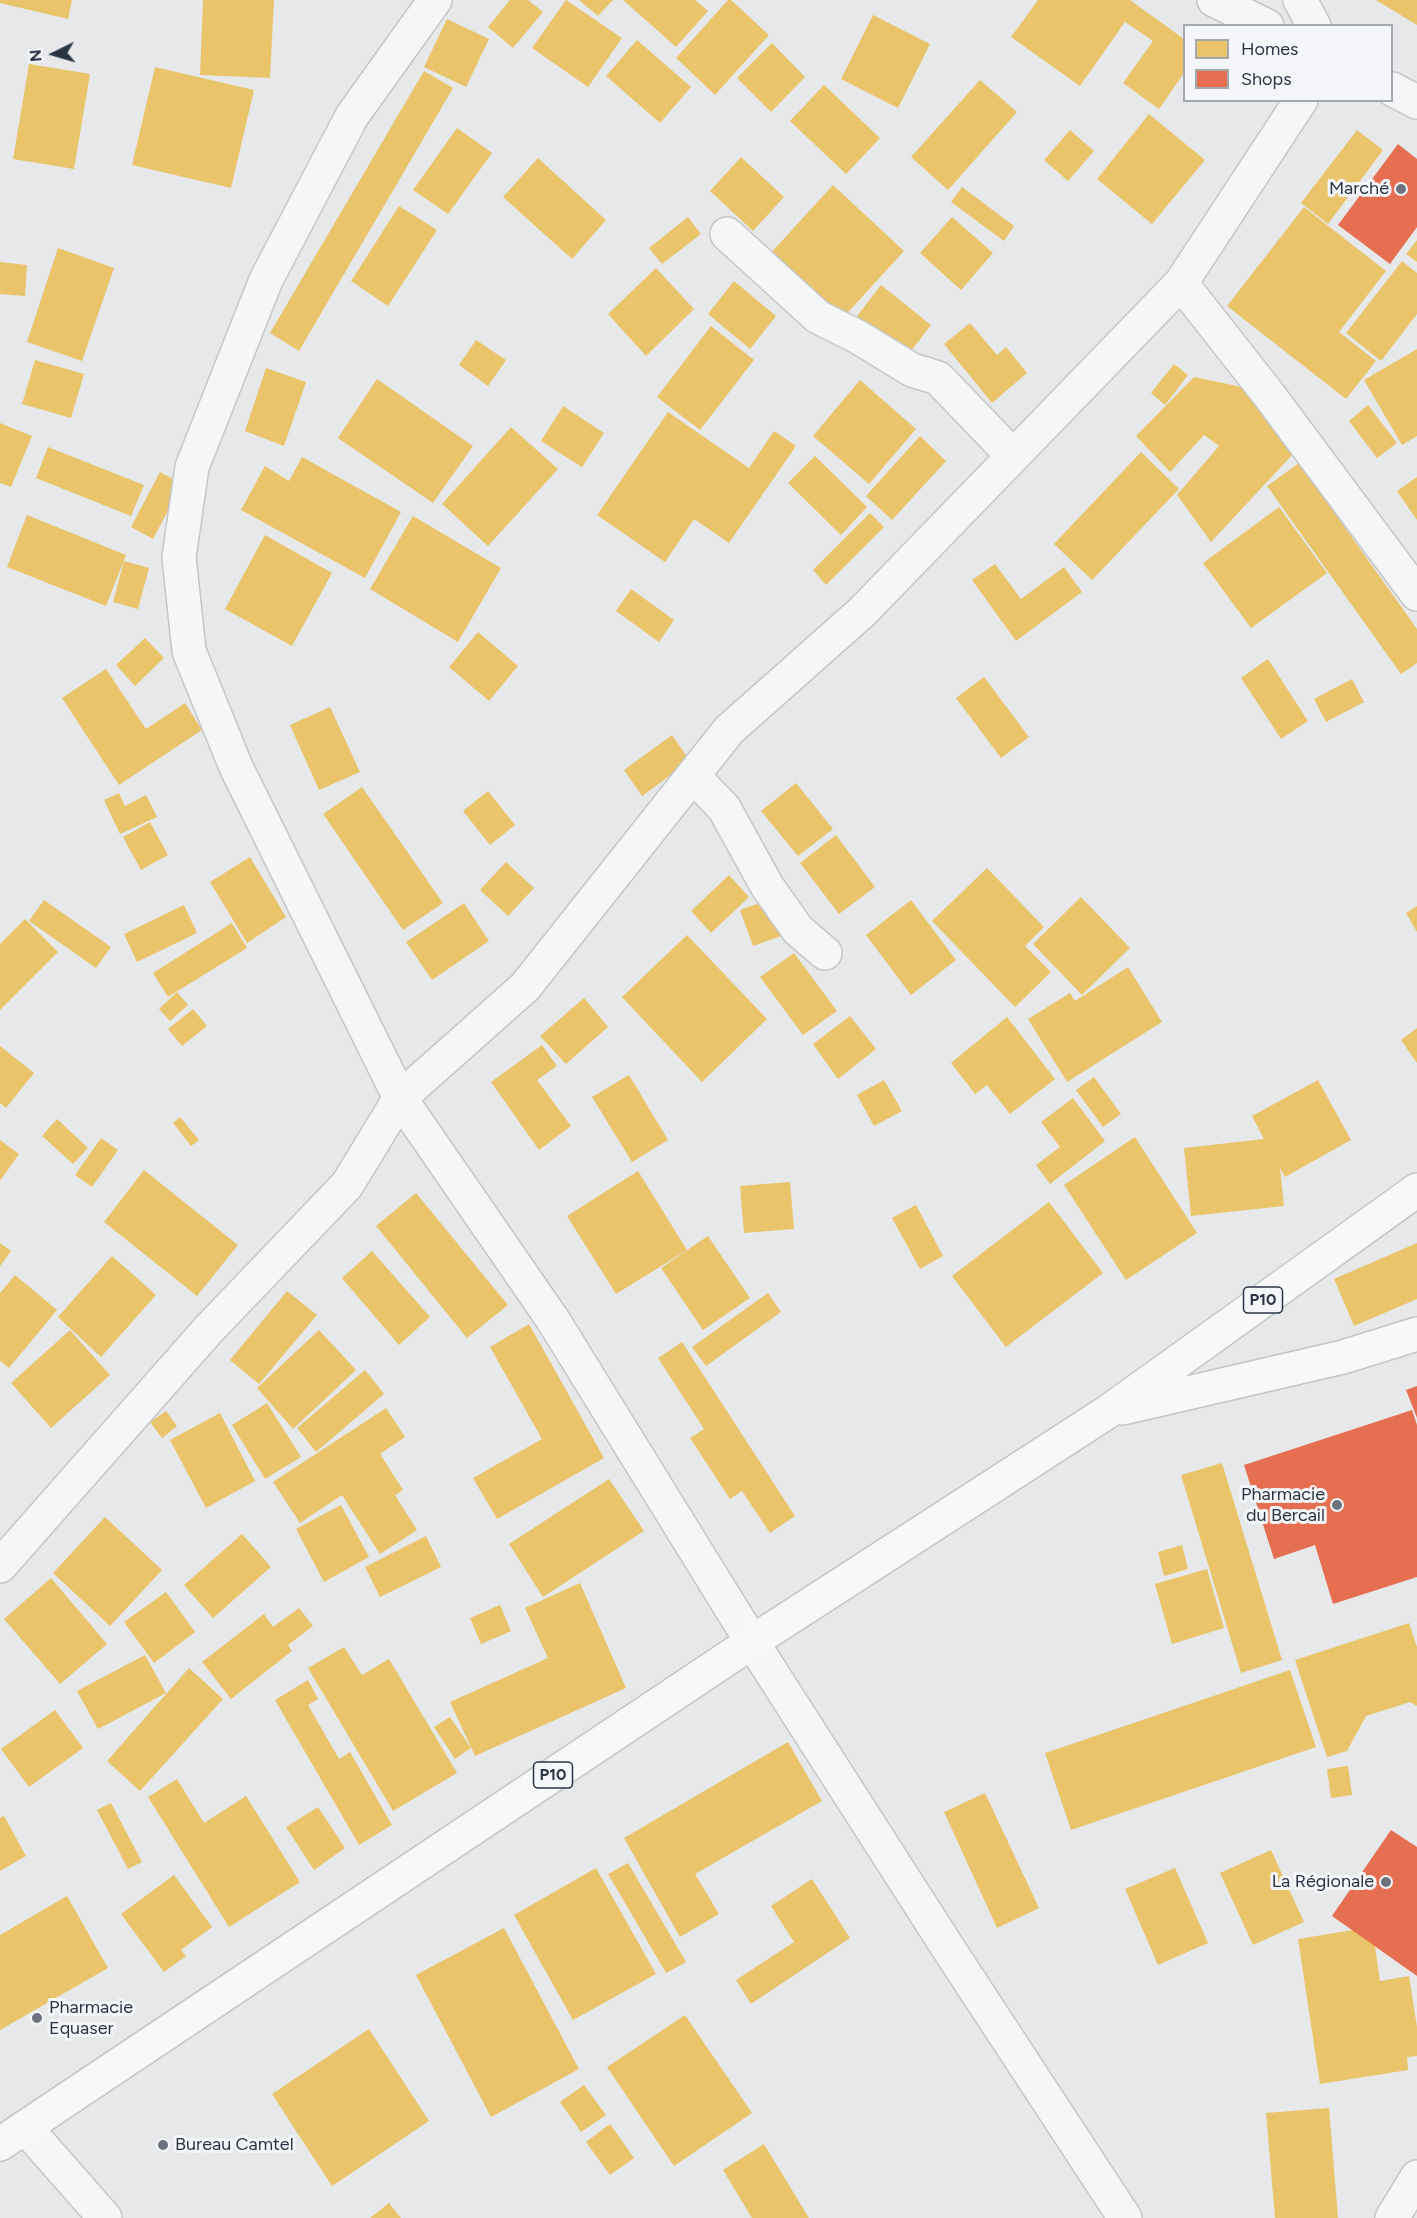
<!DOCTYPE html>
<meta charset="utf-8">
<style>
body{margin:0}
#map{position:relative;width:1417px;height:2218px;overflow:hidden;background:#e6e8ea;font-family:Figtree,sans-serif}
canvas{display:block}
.legend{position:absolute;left:1183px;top:24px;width:210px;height:78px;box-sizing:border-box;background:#f4f6f9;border:2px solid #a4a8b1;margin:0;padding:8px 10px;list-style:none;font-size:18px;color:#2b3445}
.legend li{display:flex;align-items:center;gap:12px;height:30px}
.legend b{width:30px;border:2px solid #a4a8b1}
.north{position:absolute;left:24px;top:24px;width:60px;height:60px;-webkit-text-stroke:4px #f4f6f9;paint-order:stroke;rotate:265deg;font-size:16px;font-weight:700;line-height:24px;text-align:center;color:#2b3445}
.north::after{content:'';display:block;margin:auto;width:21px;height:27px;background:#2b3445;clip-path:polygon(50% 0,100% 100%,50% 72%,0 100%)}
</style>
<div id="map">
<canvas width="1417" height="2218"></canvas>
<ul class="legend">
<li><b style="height:16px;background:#e9c46a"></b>Homes</li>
<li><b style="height:16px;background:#e76f51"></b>Shops</li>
</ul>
<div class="north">N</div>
</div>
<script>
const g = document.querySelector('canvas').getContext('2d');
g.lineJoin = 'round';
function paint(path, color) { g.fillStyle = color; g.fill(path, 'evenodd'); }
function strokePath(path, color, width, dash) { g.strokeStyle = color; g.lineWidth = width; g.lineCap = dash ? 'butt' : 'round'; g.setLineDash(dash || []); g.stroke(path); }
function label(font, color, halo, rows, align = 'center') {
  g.font = font + ' Figtree,sans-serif'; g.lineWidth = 6; g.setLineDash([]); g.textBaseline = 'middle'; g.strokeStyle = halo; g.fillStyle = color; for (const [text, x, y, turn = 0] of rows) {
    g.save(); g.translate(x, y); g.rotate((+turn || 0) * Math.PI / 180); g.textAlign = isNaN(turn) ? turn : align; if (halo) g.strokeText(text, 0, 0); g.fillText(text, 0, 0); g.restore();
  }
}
paint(new Path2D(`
 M0 0H72L68 19 0 3Z
 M203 0H274L270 78 200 75Z
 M510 0H528L543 12 513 48 488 27Z
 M566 0 622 38 588 87 532 48Z
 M579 0H613L598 16Z
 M623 0H695L708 11 676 47Z
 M728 0H731L769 35 715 95 676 58Z
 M1038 0H1130L1184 39V73L1159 109 1123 83 1153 41 1125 22 1080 86 1011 37Z
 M1376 0H1417V25Z
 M873 15 930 44 898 108 841 79Z
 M447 19 489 39 466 87 424 67Z
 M637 40 691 87 660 123 606 76Z
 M772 43 805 77 771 112 737 78Z
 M29 64 90 74 74 169 13 159Z
 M155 67 254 90 231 188 132 165Z
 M424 71 453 88 299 351 270 333Z
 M980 80 1017 112 948 190 911 157Z
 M824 85 880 138 846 174 790 121Z
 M1149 114 1205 160 1152 224 1097 179Z
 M457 128 492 153 448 214 413 190Z
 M1070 130 1094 151 1068 181 1044 160Z
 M1357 130 1383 150 1328 224 1301 203Z
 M741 157 784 197 753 231 710 191Z
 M538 158 606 220 572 259 503 197Z
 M833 185 904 251 841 320 770 254Z
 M962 187 1014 226 1004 241 951 202Z
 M399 206 437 230 388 306 351 281Z
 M1304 207 1386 271 1339 332 1376 361 1346 399 1227 306Z
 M688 217 701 234 662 264 649 248Z
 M952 217 993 253 961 290 920 253Z
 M1417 240V262L1406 254Z
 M58 248 114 268 82 361 27 342Z
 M1402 261 1417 273V314L1381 361 1346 333Z
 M0 262 27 265 25 296 0 294Z
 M656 268 694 309 646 356 608 314Z
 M734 281 776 316 750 349 708 314Z
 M881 285 931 325 907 356 857 316Z
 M970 323 997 355 1006 347 1027 373 992 403 944 344Z
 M711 326 754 360 700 430 657 397Z
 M476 340 506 360 488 386 459 365Z
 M1417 349V436L1402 445 1364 380Z
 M35 360 84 374 71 418 22 404Z
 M1174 364 1188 375 1165 405 1151 393Z
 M266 368 306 382 284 446 245 431Z
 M1194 377 1247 388 1293 454 1211 542 1177 495 1219 446 1204 435 1170 472 1136 436Z
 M377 379 473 446 433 503 338 438Z
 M860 380 916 429 869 484 813 436Z
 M1368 405 1397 443 1377 458 1349 421Z
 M563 406 604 433 582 467 541 441Z
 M668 412 749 468 774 431 796 446 729 543 694 519 665 562 597 515Z
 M0 423 32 436 11 487 0 483Z
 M511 427 558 469 488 546 442 504Z
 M920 436 946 461 892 520 866 496Z
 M48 447 144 485 131 516 36 478Z
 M1141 452 1179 489 1092 580 1054 544Z
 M815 456 867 507 841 535 788 483Z
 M302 457 401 512 365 578 241 510 265 466 289 481Z
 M1299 463 1417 629V663L1401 674 1267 486Z
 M160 472 182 484 153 539 131 527Z
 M1417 477V520L1397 491Z
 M1279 507 1327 573 1251 628 1203 563Z
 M870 513 884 527 826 585 813 570Z
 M27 515 126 555 106 606 7 567Z
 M413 516 501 568 458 642 370 589Z
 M265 535 332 573 292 646 225 609Z
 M124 561 149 568 138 609 113 602Z
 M995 564 1021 599 1064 567 1082 592 1016 641 972 580Z
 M631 589 674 620 659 642 616 611Z
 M478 632 518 666 489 701 449 667Z
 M145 638 164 658 135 686 116 665Z
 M1268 659 1308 721 1281 739 1241 678Z
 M106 669 146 729 185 703 202 730 119 785 62 698Z
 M984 677 1029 737 1001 758 956 698Z
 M1352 679 1364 702 1326 722 1314 699Z
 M330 707 360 772 319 790 290 725Z
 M672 735 690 761 642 796 624 770Z
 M796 783 833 829 798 856 761 811Z
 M362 787 443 903 403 930 323 814Z
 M488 791 515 825 490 845 463 811Z
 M119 793 125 806 146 795 157 817 120 834 104 800Z
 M150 822 168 855 141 870 123 837Z
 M836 835 875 887 839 914 800 863Z
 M250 857 286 917 247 943 210 882Z
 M506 862 534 888 508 916 480 890Z
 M987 868 1044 927 1025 946 1051 972 1015 1007 932 921Z
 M729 875 749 897 711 933 691 911Z
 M1081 897 1130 948 1082 995 1033 944Z
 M44 900 111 947 96 968 29 921Z
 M768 900 781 936 753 946 740 910Z
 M911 900 956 960 911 995 866 935Z
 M464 903 489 941 432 980 406 942Z
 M184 905 197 933 137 962 124 934Z
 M1417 906V932L1406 913Z
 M25 919 58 952 0 1010V944Z
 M232 923 247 948 168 997 153 973Z
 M687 935 767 1019 702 1082 622 997Z
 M794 953 837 1011 803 1035 760 977Z
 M1128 967 1162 1022 1067 1082 1028 1019 1070 993 1075 1001Z
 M177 992 188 1005 170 1021 159 1009Z
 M584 998 608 1027 566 1064 540 1036Z
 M193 1009 207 1026 182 1046 168 1029Z
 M850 1016 876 1049 838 1079 813 1044Z
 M1007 1017 1055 1079 1010 1114 987 1085 975 1094 951 1063Z
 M1417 1028V1063L1401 1040Z
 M542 1045 557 1066 537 1080 571 1126 539 1150 491 1082Z
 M0 1046 34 1073 6 1108 0 1103Z
 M629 1075 668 1140 632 1162 592 1097Z
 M1094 1077 1121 1114 1103 1127 1076 1090Z
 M884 1080 902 1111 874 1126 857 1095Z
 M1318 1080 1351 1140 1285 1177 1280 1168 1284 1206 1191 1216 1184 1148 1264 1139 1252 1116Z
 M1073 1098 1105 1141 1050 1184 1036 1165 1060 1147 1041 1122Z
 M180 1117 199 1140 191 1146 173 1123Z
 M57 1119 88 1148 73 1164 42 1136Z
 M1135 1137 1197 1233 1126 1280 1064 1185Z
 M101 1138 118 1150 92 1187 75 1175Z
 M0 1140 19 1154 0 1181Z
 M144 1170 238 1245 197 1296 104 1222Z
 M638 1171 687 1250 616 1294 567 1216Z
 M790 1182 794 1229 744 1233 740 1186Z
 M416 1193 508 1305 467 1338 376 1226Z
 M1049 1202 1103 1273 1006 1347 952 1276Z
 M916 1205 943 1256 920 1269 892 1218Z
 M708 1236 750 1298 703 1330 661 1268Z
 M0 1243 11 1251 0 1266Z
 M1417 1243V1299L1354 1326 1334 1279Z
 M372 1251 430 1317 399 1345 342 1278Z
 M112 1256 156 1295 101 1357 58 1317Z
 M15 1275 57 1310 9 1368 0 1361V1293Z
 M287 1291 317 1315 259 1384 230 1360Z
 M768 1293 781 1312 706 1366 692 1347Z
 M529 1324 604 1458 497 1519 473 1478 542 1439 490 1347Z
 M70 1330 110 1375 51 1428 11 1383Z
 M319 1330 356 1370 293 1429 257 1388Z
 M682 1342 795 1516 770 1533 742 1491 730 1499 690 1438 704 1429 658 1358Z
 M365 1370 384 1394 316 1452 297 1428Z
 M267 1403 301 1457 265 1479 232 1425Z
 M386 1408 405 1437 380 1454 403 1490 395 1495 417 1530 380 1554 342 1495 300 1523 273 1482Z
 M166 1411 177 1426 162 1438 150 1422Z
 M220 1413 255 1481 206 1508 170 1440Z
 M1222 1463 1282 1660 1241 1673 1181 1475Z
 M609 1479 644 1531 543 1597 509 1544Z
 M341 1505 369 1557 324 1582 296 1529Z
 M105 1517 162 1570 110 1626 53 1573Z
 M242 1534 271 1567 213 1618 184 1585Z
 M426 1536 441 1567 380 1597 365 1567Z
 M1182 1545 1188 1569 1164 1576 1158 1552Z
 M1207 1569 1224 1628 1172 1644 1155 1584Z
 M51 1578 107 1644 60 1684 4 1619Z
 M580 1583 626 1688 475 1756 450 1702 548 1658 525 1608Z
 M166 1592 195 1632 154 1663 124 1622Z
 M500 1605 511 1631 481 1644 470 1618Z
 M299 1608 313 1626 288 1645 292 1651 231 1699 202 1662 264 1614 273 1627Z
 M1409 1623 1417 1647V1706L1410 1702 1366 1716 1347 1751 1327 1757 1295 1660Z
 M344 1647 362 1675 389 1659 457 1773 393 1811 308 1668Z
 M145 1655 166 1693 98 1729 77 1691Z
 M189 1668 223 1699 140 1791 107 1761Z
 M1290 1670 1316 1747 1071 1830 1045 1753Z
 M308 1680 318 1699 308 1705 339 1759 350 1752 392 1825 359 1845 275 1700Z
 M55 1710 83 1748 29 1787 1 1749Z
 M450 1717 471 1748 455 1759 434 1727Z
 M788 1742 822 1801 695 1874 719 1914 680 1937 624 1838Z
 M1348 1766 1352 1795 1331 1798 1327 1769Z
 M177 1779 204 1823 246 1796 300 1882 229 1927 148 1797Z
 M985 1793 1039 1908 997 1928 944 1812Z
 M111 1803 142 1862 128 1869 97 1810Z
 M318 1807 345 1848 314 1870 286 1827Z
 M4 1816 26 1856 0 1871V1818Z
 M1271 1850 1304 1922 1253 1945 1220 1873Z
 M628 1863 686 1962 666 1973 608 1874Z
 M596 1868 656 1974 573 2020 514 1915Z
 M1175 1868 1208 1943 1158 1965 1125 1889Z
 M174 1875 212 1927 181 1950 186 1956 164 1972 121 1914Z
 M812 1879 850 1938 751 2004 736 1980 794 1942 771 1906Z
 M67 1896 108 1968 0 2030V1935Z
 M1372 1927 1380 1981 1409 1976 1417 2027V2056L1407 2057 1408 2070 1320 2084 1298 1939Z
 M504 1928 579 2069 491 2117 416 1975Z
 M685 2015 752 2113 674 2166 607 2067Z
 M369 2029 429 2121 332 2186 272 2094Z
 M584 2085 606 2115 581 2132 560 2102Z
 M1329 2108 1338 2218H1275L1266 2113Z
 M610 2124 634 2158 610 2175 586 2142Z
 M764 2144 809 2218H752L723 2170Z
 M389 2203 401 2218H370Z`), '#e9c46a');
paint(new Path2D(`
 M1398 144 1417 159V227L1390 264 1338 225Z
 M1417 1386V1418L1406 1390Z
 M1412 1410 1417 1425V1577L1333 1604 1315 1545 1274 1559 1244 1465Z
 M1391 1830 1417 1847V1976L1332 1916Z`), '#e76f51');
const minor = new Path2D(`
 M435 0 352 116 266 280 192 467 179 557 189 651 236 767 400 1098 553 1320 752 1642 950 1951 1125 2218
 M1214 0 1267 26
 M1300 0 1314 26
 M1392 89 1417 102
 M727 234 818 317 858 337 912 370 938 378 1013 456
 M1181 283 1269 395 1417 594
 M693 776 724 808 767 886 798 930 825 953
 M0 1566 209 1329 347 1185 400 1098 525 987 729 730 862 612 1181 283 1301 100
 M25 2127 105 2218
 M1392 2218 1417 2177`);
const primary = new Path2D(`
 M1123 1408 1343 1357 1417 1334
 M0 2144 752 1642 1109 1411 1417 1190`);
strokePath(minor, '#c4c6c8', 36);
strokePath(primary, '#c2c5c8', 36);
strokePath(minor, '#f5f6f7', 33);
strokePath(primary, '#f8f8f8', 33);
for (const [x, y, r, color] of [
 [1401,189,6,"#6c737f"],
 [1337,1505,6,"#6c737f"],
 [1386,1882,6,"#6c737f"],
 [37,2018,6,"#6c737f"],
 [163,2145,6,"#6c737f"]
]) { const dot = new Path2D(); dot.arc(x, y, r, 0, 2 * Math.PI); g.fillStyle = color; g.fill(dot); strokePath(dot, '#f4f6f9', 2); }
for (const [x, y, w] of [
 [1263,1300,39],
 [553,1775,39]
]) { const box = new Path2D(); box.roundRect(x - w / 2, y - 13, w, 26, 4.5); g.fillStyle = '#f4f6f9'; g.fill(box); strokePath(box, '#2b3445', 1.5); }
label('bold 16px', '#2b3445', null, [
 ["P10",1263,1300],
 ["P10",553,1775]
]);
label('18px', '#2b3445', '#f4f6f9', [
 ["Marché",1389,189],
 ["Pharmacie",1325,1495],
 ["du Bercail",1325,1516],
 ["La Régionale",1374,1882],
 ["Pharmacie",49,2008,"left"],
 ["Equaser",49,2029,"left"],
 ["Bureau Camtel",175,2145,"left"]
], 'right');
</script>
